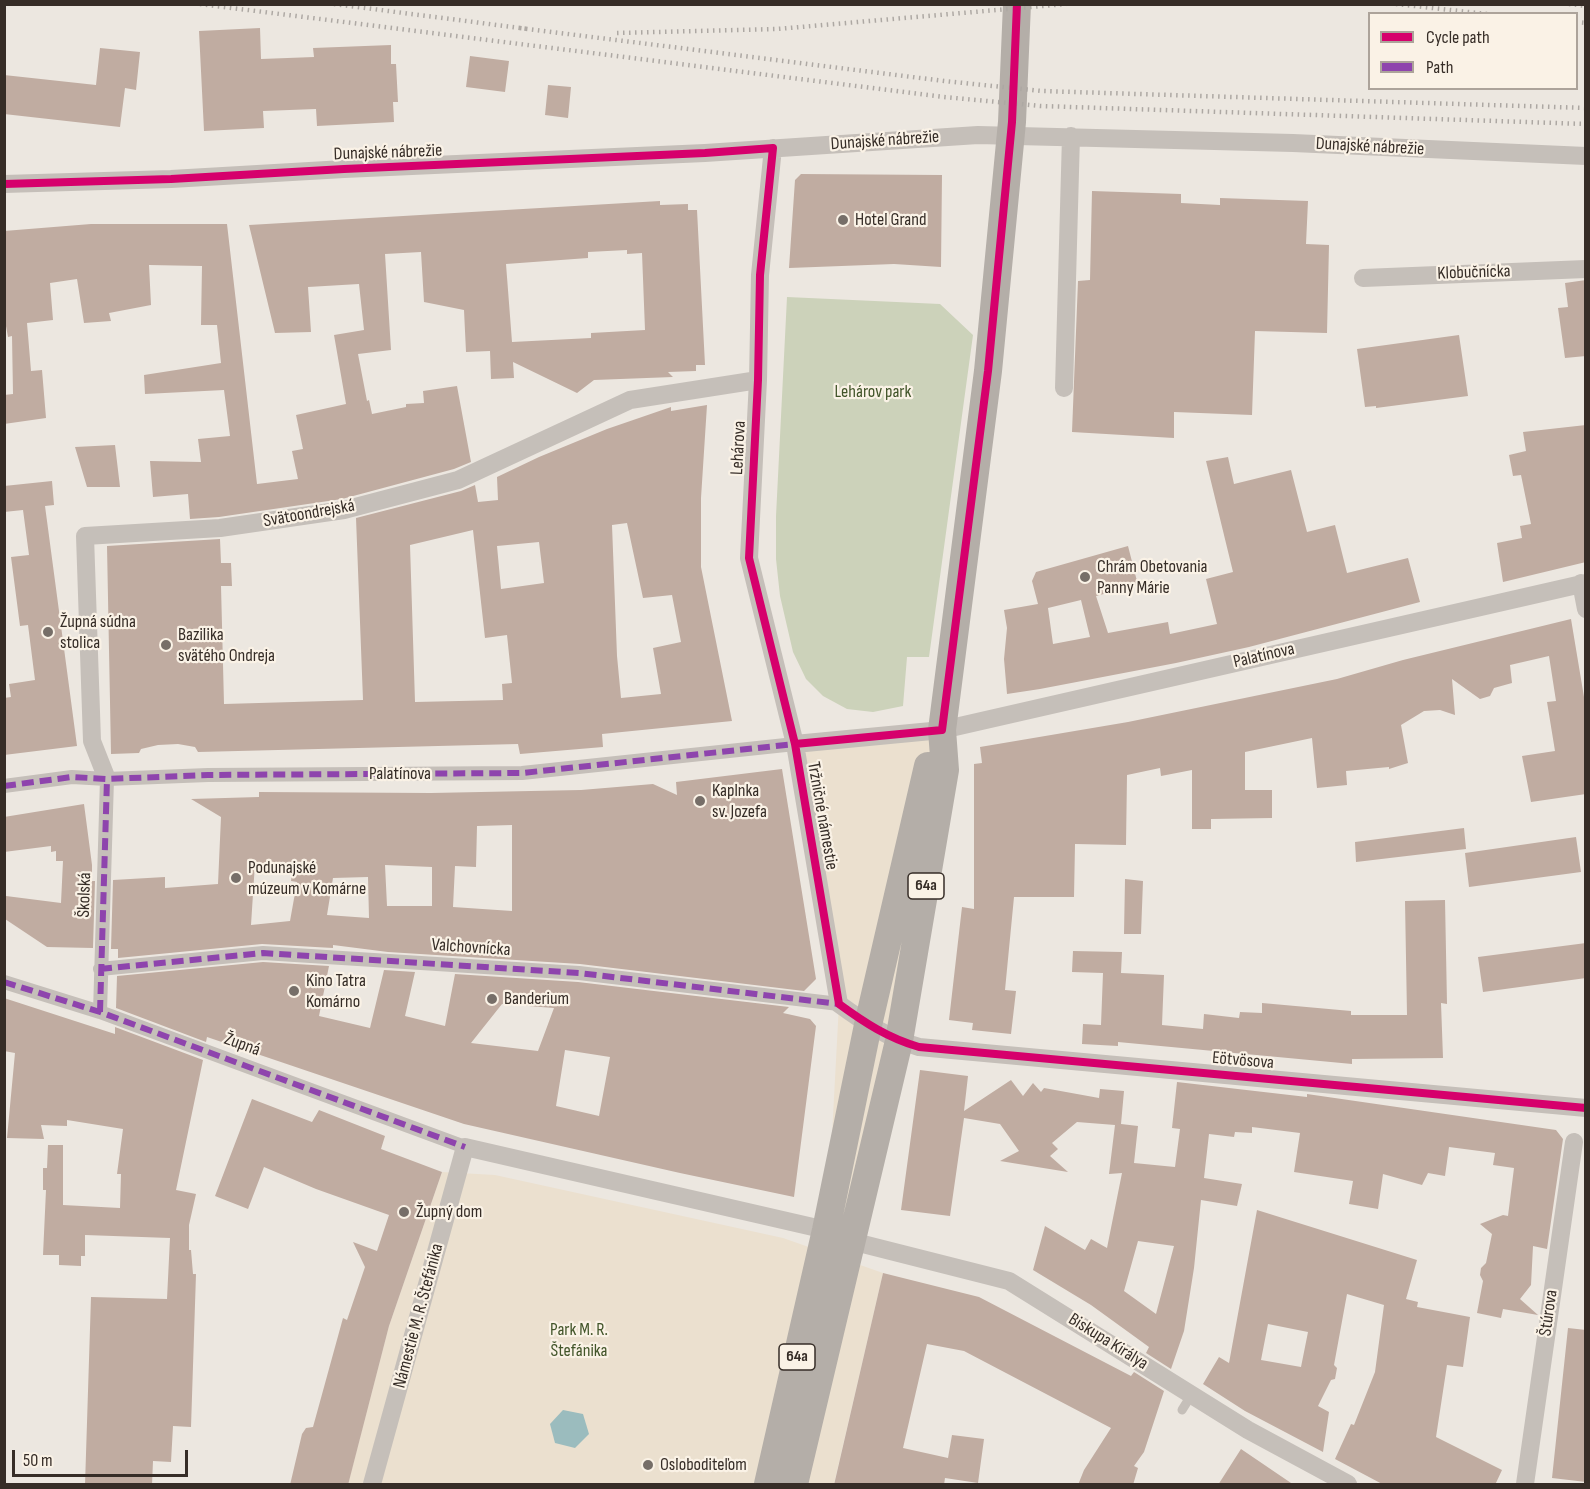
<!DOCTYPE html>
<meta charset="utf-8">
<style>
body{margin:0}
#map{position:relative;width:1590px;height:1489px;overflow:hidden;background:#ece7e0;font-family:"Sofia Sans Condensed",sans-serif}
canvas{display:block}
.frame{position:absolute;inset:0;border:6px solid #362d27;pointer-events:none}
.legend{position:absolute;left:1368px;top:12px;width:210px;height:78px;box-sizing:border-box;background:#faf2e6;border:2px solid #aca39a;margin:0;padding:8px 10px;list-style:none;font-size:18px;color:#362d27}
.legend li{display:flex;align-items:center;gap:12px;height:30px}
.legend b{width:30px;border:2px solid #aca39a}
.scale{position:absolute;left:12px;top:1450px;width:176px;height:27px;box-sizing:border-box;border:3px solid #362d27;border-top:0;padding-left:8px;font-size:18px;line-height:21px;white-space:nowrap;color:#362d27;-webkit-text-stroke:4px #faf2e6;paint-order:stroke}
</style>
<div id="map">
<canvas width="1590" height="1489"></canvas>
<div class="frame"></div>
<ul class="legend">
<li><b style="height:8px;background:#d6006c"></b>Cycle path</li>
<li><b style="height:8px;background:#8e44ad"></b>Path</li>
</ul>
<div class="scale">50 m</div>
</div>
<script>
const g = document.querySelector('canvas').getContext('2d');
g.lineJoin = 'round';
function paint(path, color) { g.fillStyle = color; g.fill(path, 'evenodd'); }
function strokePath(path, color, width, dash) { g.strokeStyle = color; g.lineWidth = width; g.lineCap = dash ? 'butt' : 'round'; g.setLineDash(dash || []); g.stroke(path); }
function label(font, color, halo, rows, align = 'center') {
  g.font = font + ' "Sofia Sans Condensed",sans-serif'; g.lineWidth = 4.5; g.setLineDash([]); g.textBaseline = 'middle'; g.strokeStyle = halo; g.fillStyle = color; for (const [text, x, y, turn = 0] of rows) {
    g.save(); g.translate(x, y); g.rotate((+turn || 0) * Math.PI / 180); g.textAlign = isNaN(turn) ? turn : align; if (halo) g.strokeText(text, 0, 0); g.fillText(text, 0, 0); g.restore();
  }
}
paint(new Path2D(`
 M787 297 940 304 973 335 929 657H907L903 706 873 712 847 709 823 696 806 679 793 652 780 596 776 559V516Z`), '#ccd2ba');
paint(new Path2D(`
 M942 730 859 1206 827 1229 839 1004 795 744Z
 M442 1172 495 1175 783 1238 883 1273 834 1484H348L389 1326Z`), '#ebe0cf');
paint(new Path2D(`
 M563 1410 583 1414 589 1434 575 1448 555 1443 550 1424Z`), '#9bbcbe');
paint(new Path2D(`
 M260 28 261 59 314 57 313 48 391 45V64H396L398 102H393L394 122 317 126 316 109 263 111 264 128 204 131 199 31Z
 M100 48 140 52 136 90 125 88 120 127 4 114V75L96 85Z
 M470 56 509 61 505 92 466 87Z
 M548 85 571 87 568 118 545 115Z
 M801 174 942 175 941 267 894 264 789 268 795 180Z
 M1092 191 1181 194V203L1220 205V198L1308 201 1306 244 1329 245 1327 333 1255 331 1252 415 1174 412V438L1072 432 1078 281 1090 280Z
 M660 201V205L688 204V210H697L705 365H696V371L668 372 673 377 594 380 577 393 513 362 514 378 491 379 490 351 466 352 464 310 424 302 421 252 385 254 391 350 358 354 367 401 369 400 372 414 406 407V404L424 403 423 391 457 386 471 462 454 469 342 499 219 517 190 519 188 494 153 497 150 461 201 462 198 439 230 436 224 390 145 394 144 375 221 363 217 325H201L202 266 149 265 151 305 109 313 111 321 84 323 77 279 50 283 53 320 27 323 31 371 42 370 46 418 4 424V395L13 394 12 336 8 337 4 315V231L91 224H227L257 484 298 479 292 451 303 449 296 415 346 404 334 335 364 330 359 284 308 287 311 332 275 333 249 225ZM627 250V254L642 253 645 330 591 333V338L512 342 506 264 588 258V252Z
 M1586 280V356L1565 358 1558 308 1568 307 1565 283Z
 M1459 335 1468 396 1376 408V406L1365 407 1357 349Z
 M707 405 701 498V567L732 721 602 734 603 747 520 754 518 744 198 752 195 747 178 744 158 745 141 749 139 753 111 754 107 546 220 539 221 563H231L232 586H221L224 704 363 700 356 518 461 491 475 485 478 502 498 500 497 477 539 457 607 429 671 407V411ZM627 523 643 598 672 595 681 642 653 648 661 694 621 698 617 656 612 525ZM473 530 485 638 507 635 512 683 502 684 503 700 415 702 410 545ZM539 542 544 583 501 589 497 546Z
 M1586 425V562L1503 582 1497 543 1522 538 1520 526 1531 524 1521 475 1513 476 1509 455 1526 451 1523 432Z
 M115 445 120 487H87L75 447Z
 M1228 457 1234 484 1291 470 1307 532 1335 525 1347 573 1408 558 1420 602 1249 647 1176 663 1040 689 1007 694 1004 659 1007 628 1004 610 1038 604 1032 581 1036 572 1128 546 1138 585 1096 596 1108 633 1168 622 1170 634 1217 624 1206 579 1233 572 1206 461ZM1081 600 1090 637 1053 644 1048 608Z
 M52 481 54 505 45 506 77 746 4 755V698L11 697 9 684 35 680 28 625 20 626 11 557 29 555 23 510 4 512V486Z
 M1571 619 1586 709V794L1531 802 1522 756 1555 751 1547 702 1556 701 1549 656 1510 665 1512 683 1494 688 1490 696 1480 699 1452 679 1455 715 1440 710 1424 711 1401 725 1408 763 1389 769V767L1346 771 1347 785 1317 788 1312 738 1245 752V790H1272V818L1211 819V829H1192V770L1161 776 1160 768 1127 775 1126 845 1075 844 1074 897H1014L1005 990 1016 991 1011 1034 972 1030 973 1023 949 1020 962 907 974 909V764L982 763 980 747 1128 722 1337 679 1403 660Z
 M782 769 816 979 804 991 580 964 388 952 333 945V948L262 944 118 958V949H111L113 880 165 877V888L218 884 221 817 191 799 259 797V792L431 793 581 790 653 784 677 795 676 782ZM512 825V911L453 907 455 866 476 867 477 826ZM255 863 293 866 291 881 297 882 290 921 251 925ZM385 865 432 867V906H387ZM368 877 369 918 327 915 333 878Z
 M84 804 92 865V881H95L93 948 47 947 5 919 6 896 61 903 63 861H56V851L51 852V846L4 852V817Z
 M1464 828 1466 849 1356 862 1355 842Z
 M1576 837 1581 872 1469 887 1465 853Z
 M1125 879 1143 881 1141 934H1124Z
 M1445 900 1447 1004 1441 1003 1443 1058 1352 1059V1064L1118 1042V1046L1082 1044 1083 1024 1101 1025 1103 973 1072 972 1073 951 1122 952 1121 973 1164 975 1162 1025 1203 1029 1204 1014 1239 1018 1240 1012 1262 1013V1003L1351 1011V1015H1407L1405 901Z
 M1586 943V978L1483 992 1478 957Z
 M263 962 329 966 319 1016 370 1028 384 970 415 972 405 1016 445 1026 455 974 578 982 789 1007 783 1013 810 1019 816 1026 794 1197 680 1173 464 1124 207 1037 206 1042 116 1008 117 976ZM502 1004 554 1008 538 1051 471 1043ZM565 1050 610 1057 599 1116 556 1106Z
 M4 998 115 1034V1027L203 1060 176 1190 196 1194 189 1225V1250H191L193 1274H196L191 1427 173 1426 171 1462 153 1461 152 1485H85L91 1297 167 1299 170 1238 85 1235V1256H81V1266L59 1265V1255H43L46 1190H43V1168H47L48 1145H63V1205L120 1208 121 1174H117L123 1129 67 1120V1126L41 1125 44 1139 7 1138 15 1053 4 1051Z
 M920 1070 968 1076 964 1111 1011 1080 1023 1096 1033 1083 1041 1092 1044 1088 1099 1098 1100 1089 1124 1091 1121 1124 1138 1126 1134 1163 1175 1167 1180 1129 1172 1128 1177 1082 1307 1097V1094L1556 1130 1563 1139 1547 1249 1533 1246 1531 1285 1520 1299 1538 1315 1503 1309 1501 1318 1477 1313 1483 1281 1480 1275 1481 1268 1486 1263 1492 1234 1480 1224 1503 1215 1508 1216 1514 1168 1493 1165 1495 1153 1449 1147 1445 1176 1428 1173 1422 1185 1383 1174 1378 1209 1349 1204 1353 1181 1294 1172 1300 1133 1252 1127V1133L1235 1132 1234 1137 1209 1134 1204 1178 1242 1184 1237 1206 1201 1200 1194 1268 1184 1331 1171 1369 1146 1353 1149 1347 1091 1305 1033 1270 1045 1226 1085 1250 1091 1239 1107 1248 1122 1173 1109 1174 1115 1125 1077 1122 1052 1143 1058 1149 1050 1156 1068 1172 1000 1161 1019 1151 1000 1124 964 1118 950 1216 901 1210ZM1138 1241 1174 1246 1156 1314 1124 1291Z
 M252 1099 312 1122 319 1110 385 1136 381 1149 442 1172 389 1326 348 1485H290L302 1434 306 1428 313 1427 343 1318 347 1320 365 1267 353 1242 377 1251 389 1215 316 1189 264 1167 248 1209 215 1196Z
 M1257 1210 1417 1260 1406 1299 1418 1302 1417 1307 1470 1317 1463 1367 1447 1365 1436 1437 1502 1470 1495 1485H1384L1335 1459 1351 1424 1354 1425 1375 1372 1384 1305 1347 1294 1334 1365 1337 1368 1335 1379 1331 1380 1318 1406 1329 1412 1323 1452 1245 1411 1203 1384 1219 1357 1229 1363ZM1268 1324 1308 1332 1301 1367 1261 1360Z
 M883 1273 979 1297 1131 1376 1134 1372 1164 1391 1144 1452 1134 1466 1138 1468 1133 1485H1078L1084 1470 1111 1428 964 1351 927 1344 903 1448 948 1458 952 1435 984 1439 978 1483 945 1478 944 1485H834Z
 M1568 1328 1586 1330V1482L1552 1478Z
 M1241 1449 1294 1485H1218Z`), '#c0aca1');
strokePath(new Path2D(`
 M1182 1410 1192 1394`), '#c5bfb9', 9);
strokePath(new Path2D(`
 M4 786 72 777 107 779 208 775 522 773 795 744
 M100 969 263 953 579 973 839 1004
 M4 982 100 1012 465 1147
 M100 1012 107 779`), '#c5bfb9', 14);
strokePath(new Path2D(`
 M773 148 760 275 758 380 749 558 795 744 839 1004C865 1023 888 1038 919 1047L1586 1108
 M4 184 171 179 344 169 705 153 978 135 1293 143 1586 156
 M1363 278 1586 269
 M1064 388 1071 136
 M1581 583 1586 609
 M795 744 942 730 1586 583
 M107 779 92 741 85 536 220 528 344 510 458 480 630 400 758 380
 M851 1241 1009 1281 1248 1430 1348 1484
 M372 1484 465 1147 826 1230
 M1525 1484 1574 1142`), '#c5bfb9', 18);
strokePath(new Path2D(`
 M768 1484 826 1230 868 1025 928 766
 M794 1484 899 1041 945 770 942 730 988 371 1012 122 1017 4`), '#b4aea8', 28);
strokePath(new Path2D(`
 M200 4 944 97 1041 106 1586 124
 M334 4 528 29
 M1396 4 1487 14
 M1569 4 1586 6
 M1576 22 1586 23
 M520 28 944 81 1042 91 1586 108
 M617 33 777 29 1066 4`), '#ada8a3', 4.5, [1.5, 4.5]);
strokePath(new Path2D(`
 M4 786 72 777 107 779 208 775 522 773 795 744
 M100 969 263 953 579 973 839 1004
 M4 982 100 1012 465 1147
 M100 1012 107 779`), '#8e44ad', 6, [12, 6]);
strokePath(new Path2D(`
 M4 184 171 179 344 169 705 153 773 148 760 275 758 380 749 558 795 744 839 1004C865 1023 888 1038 919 1047L1586 1108
 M795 744 942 730 988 371 1012 122 1017 4`), '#d6006c', 8);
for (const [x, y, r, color] of [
 [843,220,6,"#766e68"],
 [1085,577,6,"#766e68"],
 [48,632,6,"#766e68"],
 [166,645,6,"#766e68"],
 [700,801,6,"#766e68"],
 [236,878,6,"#766e68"],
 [294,991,6,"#766e68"],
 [492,999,6,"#766e68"],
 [404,1212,6,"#766e68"],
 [648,1465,6,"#766e68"]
]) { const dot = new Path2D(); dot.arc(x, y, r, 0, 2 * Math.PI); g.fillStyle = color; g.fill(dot); strokePath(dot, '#faf2e6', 2); }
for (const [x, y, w] of [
 [926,886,36],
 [797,1357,36]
]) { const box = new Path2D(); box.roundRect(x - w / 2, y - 13, w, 26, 4.5); g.fillStyle = '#faf2e6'; g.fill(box); strokePath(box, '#362d27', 1.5); }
label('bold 16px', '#362d27', null, [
 ["64a",926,886],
 ["64a",797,1357]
]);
label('18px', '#362d27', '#faf2e6', [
 ["Dunajské nábrežie",885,141,-4],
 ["Dunajské nábrežie",1370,147,3],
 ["Dunajské nábrežie",388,153,-2],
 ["Klobučnícka",1474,273,-2],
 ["Lehárova",739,448,-87],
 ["Svätoondrejská",309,514,-10],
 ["Palatínova",1264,656,-13],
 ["Palatínova",400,774],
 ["Tržničné námestie",822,816,80],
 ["Školská",85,895,-88],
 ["Valchovnícka",471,948,4],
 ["Župná",242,1045,20],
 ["Eötvösova",1243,1061,5],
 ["Štúrova",1549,1313,-82],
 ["Námestie M. R. Štefánika",419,1316,-75],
 ["Biskupa Királya",1108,1342,32]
]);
label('18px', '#362d27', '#faf2e6', [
 ["Hotel Grand",855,220],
 ["Chrám Obetovania",1097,567],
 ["Panny Márie",1097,588],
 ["Župná súdna",60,622],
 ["stolica",60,643],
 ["Bazilika",178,635],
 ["svätého Ondreja",178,656],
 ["Kaplnka",712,791],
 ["sv. Jozefa",712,812],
 ["Podunajské",248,868],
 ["múzeum v Komárne",248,889],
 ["Kino Tatra",306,981],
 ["Komárno",306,1002],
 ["Banderium",504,999],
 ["Župný dom",416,1212],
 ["Osloboditeľom",660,1465]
], 'left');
label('18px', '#42552a', '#faf2e6', [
 ["Lehárov park",873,392],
 ["Park M. R.",579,1330],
 ["Štefánika",579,1351]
]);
</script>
